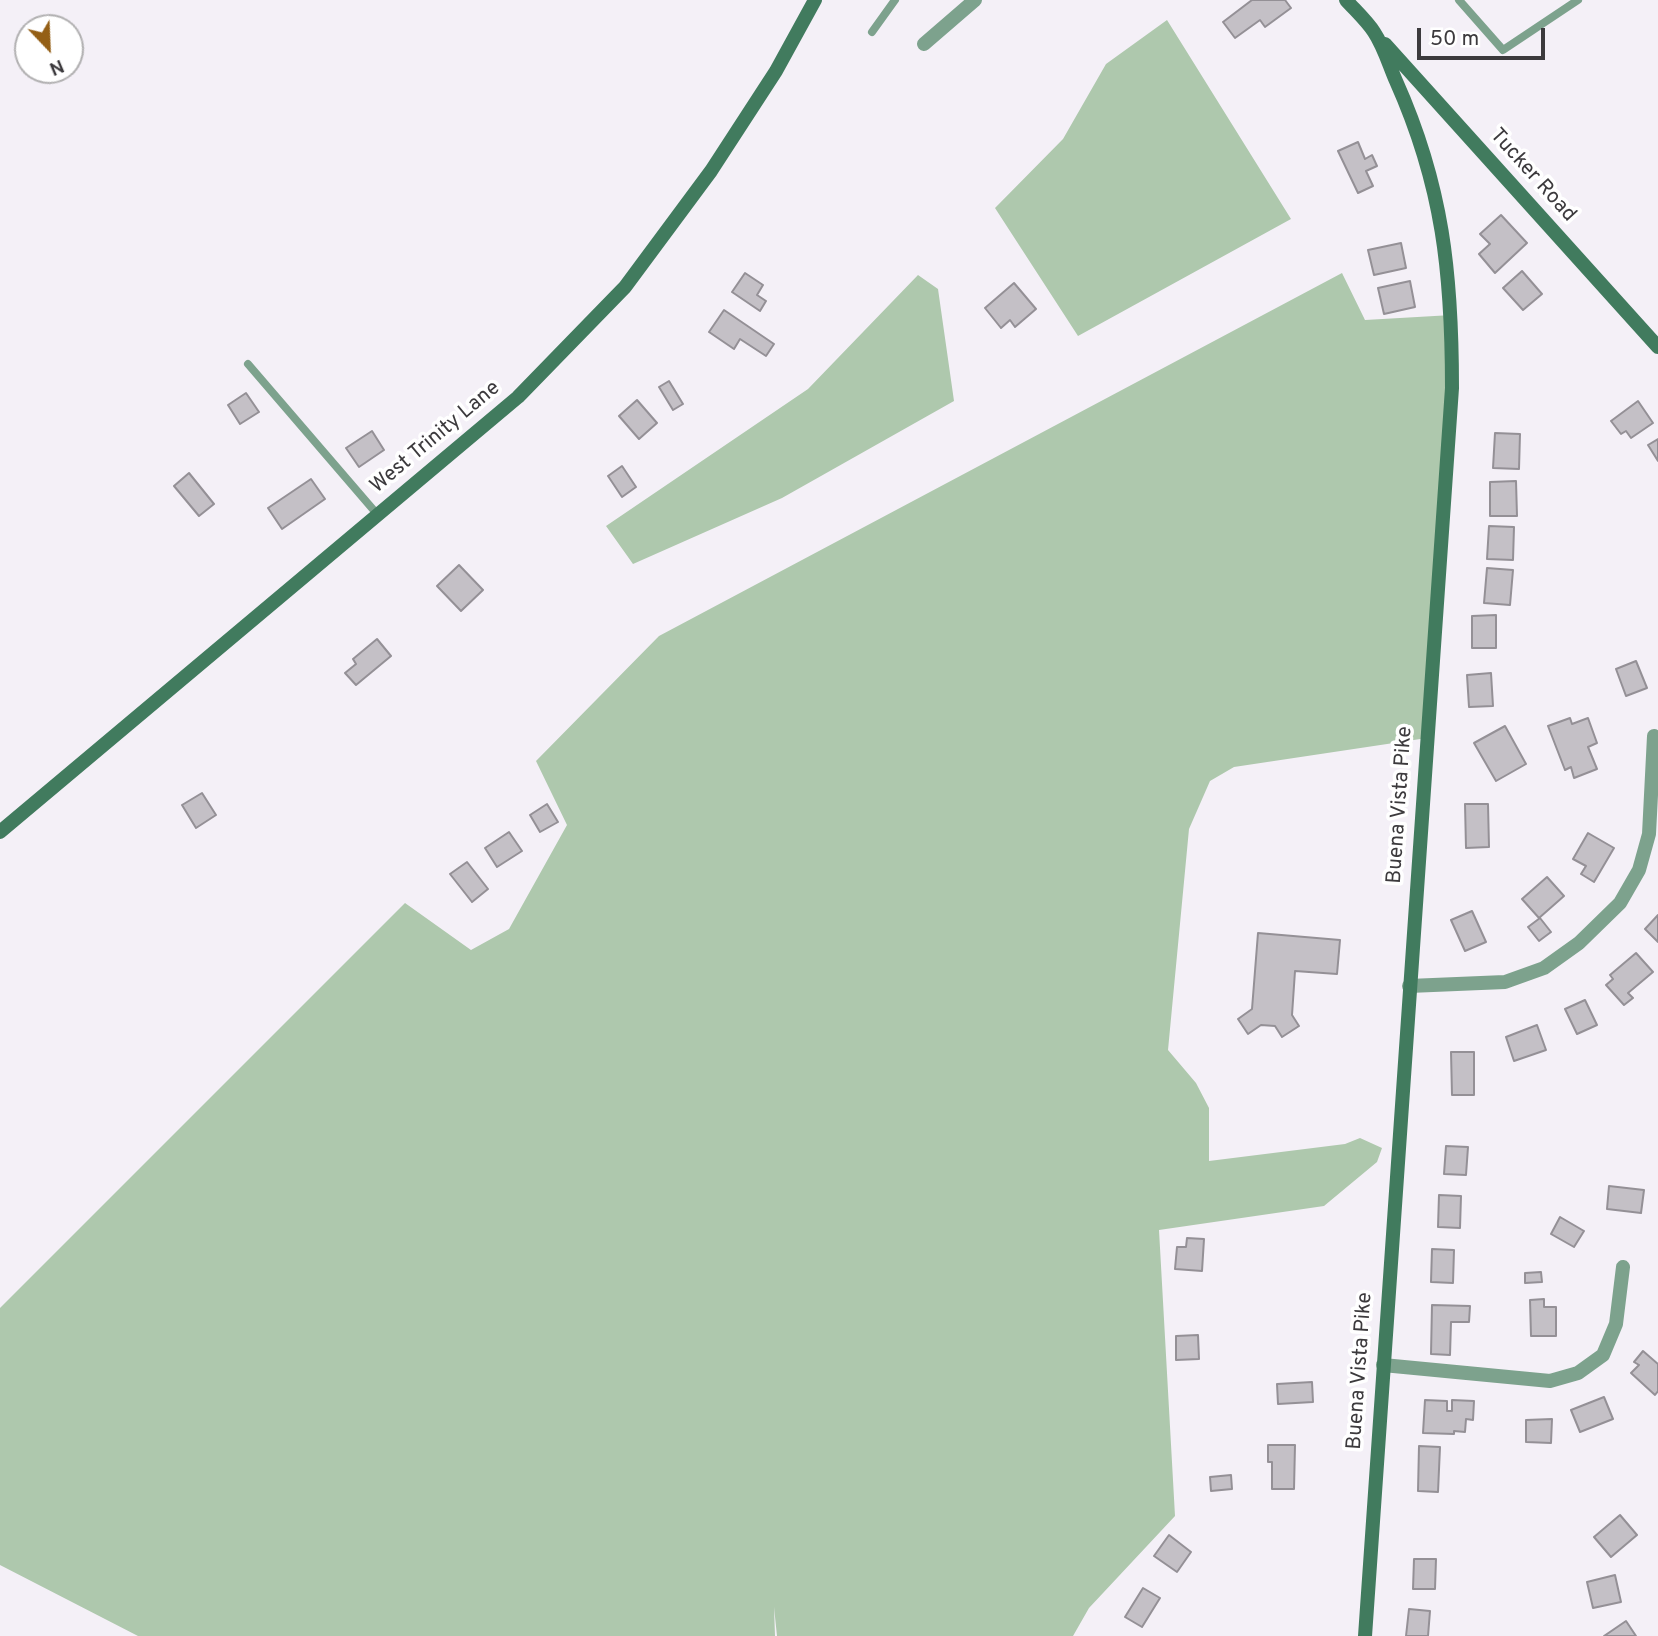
<!DOCTYPE html>
<style>
body{margin:0}
#map{position:relative;width:1658px;height:1636px;overflow:hidden;background:#f4f0f7;font-family:Overpass,sans-serif}
canvas{display:block}
.north{position:absolute;left:14px;top:14px;width:70px;height:70px;box-sizing:border-box;background:#fff;border:2px solid #b1b0b1;border-radius:50%;rotate:157deg;font-size:19px;font-weight:700;line-height:28px;text-align:center;color:#3c3a3d}
.north::after{content:'';display:block;margin:auto;width:24px;height:32px;background:#945f16;clip-path:polygon(50% 0,100% 100%,50% 72%,0 100%)}
.scale{position:absolute;left:1417px;top:28px;width:128px;height:32px;box-sizing:border-box;border:4px solid #3c3a3d;border-top:0;padding-left:9px;font-size:21px;line-height:24px;white-space:nowrap;color:#3c3a3d;-webkit-text-stroke:5px #fff;paint-order:stroke}
</style>
<div id="map">
<canvas width="1658" height="1636"></canvas>
<div class="north">N</div>
<div class="scale">50 m</div>
</div>
<script>
const g = document.querySelector('canvas').getContext('2d');
g.lineJoin = 'round';
function paint(path, color) { g.fillStyle = color; g.fill(path, 'evenodd'); }
function strokePath(path, color, width, dash) { g.strokeStyle = color; g.lineWidth = width; g.lineCap = dash ? 'butt' : 'round'; g.setLineDash(dash || []); g.stroke(path); }
function label(font, color, halo, rows, align = 'center') {
  g.font = font + ' Overpass,sans-serif'; g.lineWidth = 7; g.setLineDash([]); g.textBaseline = 'middle'; g.strokeStyle = halo; g.fillStyle = color; for (const [text, x, y, turn = 0] of rows) {
    g.save(); g.translate(x, y); g.rotate((+turn || 0) * Math.PI / 180); g.textAlign = isNaN(turn) ? turn : align; if (halo) g.strokeText(text, 0, 0); g.fillText(text, 0, 0); g.restore();
  }
}
paint(new Path2D(`
 M1167 20 1291 219 1078 336 995 208 1063 139 1106 64Z
 M1342 273 1365 320 1452 315 1427 738 1234 767 1210 781 1189 829 1168 1050 1196 1083 1209 1108V1161L1345 1144 1360 1138 1382 1148 1377 1162 1324 1206 1159 1230 1175 1516 1089 1608 1073 1636H777L774 1607 775 1636H138L0 1565V1308L405 903 471 950 509 929 567 825 536 761 659 636Z
 M918 275 938 289 954 401 782 498 633 564 606 526 808 389Z`), '#aec8ad');
const building = new Path2D(`
 M1252 0H1285L1291 8 1265 27 1260 20 1235 38 1223 22Z
 M1358 142 1365 159 1372 155 1377 166 1366 171 1373 186 1358 193 1338 151Z
 M1501 215 1527 243 1495 273 1479 254 1490 244 1480 234Z
 M1401 243 1406 268 1374 275 1368 250Z
 M1522 271 1542 294 1523 310 1503 288Z
 M745 273 763 285 757 295 766 301 760 311 732 292Z
 M1410 281 1415 307 1384 314 1378 288Z
 M1014 283 1036 309 1015 327 1010 320 1001 328 985 308Z
 M724 310 774 344 766 356 740 339 734 349 709 332Z
 M669 381 683 404 673 410 659 387Z
 M246 393 259 412 240 424 228 405Z
 M637 400 657 423 639 439 619 416Z
 M1638 401 1653 423 1631 438 1626 431 1621 434 1611 421Z
 M372 431 384 450 359 467 346 448Z
 M1495 433 1520 434 1519 469 1493 468Z
 M1658 439V461L1648 445Z
 M622 466 636 487 622 497 608 476Z
 M189 473 214 504 199 516 174 486Z
 M311 479 325 499 282 529 268 508Z
 M1516 481 1517 516H1490V482Z
 M1489 526 1514 527 1513 560 1487 559Z
 M459 565 483 590 461 611 437 586Z
 M1487 568 1513 570 1510 605 1484 603Z
 M1496 615V648H1472V616Z
 M377 639 391 656 356 685 345 673 356 664 353 659Z
 M1636 661 1647 688 1626 696 1616 669Z
 M1491 673 1493 706 1469 707 1467 675Z
 M1570 718 1572 724 1588 718 1597 743 1588 747 1597 769 1574 778 1571 767 1565 770 1548 726Z
 M1505 726 1526 764 1496 781 1474 743Z
 M202 793 216 815 196 828 182 805Z
 M547 804 558 822 540 832 530 815Z
 M1465 804H1488L1489 847 1466 848Z
 M509 832 522 851 497 867 485 848Z
 M1588 833 1614 848 1594 882 1581 874 1586 866 1573 859Z
 M467 862 488 889 472 902 450 874Z
 M1547 877 1564 896 1539 918 1522 899Z
 M1472 911 1486 942 1465 951 1451 920Z
 M1658 915V942L1645 929Z
 M1540 918 1551 932 1539 941 1528 927Z
 M1258 933 1340 940 1337 974 1295 971 1292 1015 1299 1026 1282 1037 1275 1026 1261 1025 1248 1034 1238 1019 1252 1009Z
 M1636 953 1653 972 1628 993 1633 998 1624 1005 1606 985 1613 979 1610 975Z
 M1585 1000 1597 1025 1577 1034 1565 1009Z
 M1537 1025 1546 1050 1514 1061 1506 1037Z
 M1451 1052H1474V1095H1452Z
 M1446 1146 1468 1147 1466 1175 1444 1174Z
 M1609 1186 1644 1190 1641 1213 1607 1209Z
 M1439 1195 1461 1196 1460 1228 1438 1227Z
 M1560 1217 1584 1231 1574 1247 1551 1234Z
 M1187 1238 1204 1239 1202 1271 1175 1269 1177 1247H1186Z
 M1432 1249 1454 1250 1453 1283 1431 1282Z
 M1541 1272 1542 1282 1525 1283V1273Z
 M1544 1299V1307H1556V1336H1531L1530 1300Z
 M1432 1305 1470 1306 1469 1322H1451L1450 1355 1431 1354Z
 M1198 1335 1199 1359 1176 1360V1336Z
 M1643 1351 1658 1364V1391L1655 1395 1631 1373 1639 1365 1634 1362Z
 M1312 1382 1313 1402 1278 1404 1277 1384Z
 M1604 1397 1613 1419 1580 1432 1571 1410Z
 M1425 1400 1447 1401V1411H1452V1400L1474 1401 1473 1420 1466 1419 1465 1432 1454 1431V1434L1423 1433Z
 M1552 1419 1551 1443 1526 1442V1420Z
 M1268 1445H1295L1294 1489H1272V1462H1268Z
 M1419 1446 1440 1447 1438 1492 1418 1491Z
 M1231 1475 1232 1489 1211 1491 1210 1477Z
 M1620 1515 1637 1535 1611 1557 1594 1537Z
 M1169 1535 1191 1552 1177 1572 1154 1556Z
 M1414 1559H1436L1435 1589H1413Z
 M1615 1575 1621 1602 1593 1608 1587 1582Z
 M1143 1588 1160 1598 1142 1627 1125 1617Z
 M1409 1609 1430 1611 1428 1636H1406Z
 M1626 1621 1636 1636H1604Z`);
paint(building, '#c4c0c6');
strokePath(building, '#949096', 2);
strokePath(new Path2D(`
 M1459 0 1503 50 1578 0
 M872 32 895 0
 M248 364 377 514`), '#7da28d', 8);
strokePath(new Path2D(`
 M924 44 975 0
 M1409 986 1505 982 1544 968 1579 943 1620 903 1639 870 1649 834 1654 736
 M1383 1365 1550 1381 1578 1373 1603 1355 1616 1324 1623 1267`), '#7da28d', 14);
strokePath(new Path2D(`
 M1346 0C1355 10 1367 21 1374 32 1384 47 1389 65 1396 81 1443 186 1452 274 1452 388L1365 1636
 M1385 44 1658 347
 M0 832 518 397 625 287 711 171 776 71 815 0`), '#417b5e', 14);
label('21px', '#3c3a3d', '#fff', [
 ["Tucker Road",1532,176,48],
 ["West Trinity Lane",436,438,-40],
 ["Buena Vista Pike",1401,805,-86],
 ["Buena Vista Pike",1361,1371,-86]
]);
</script>
